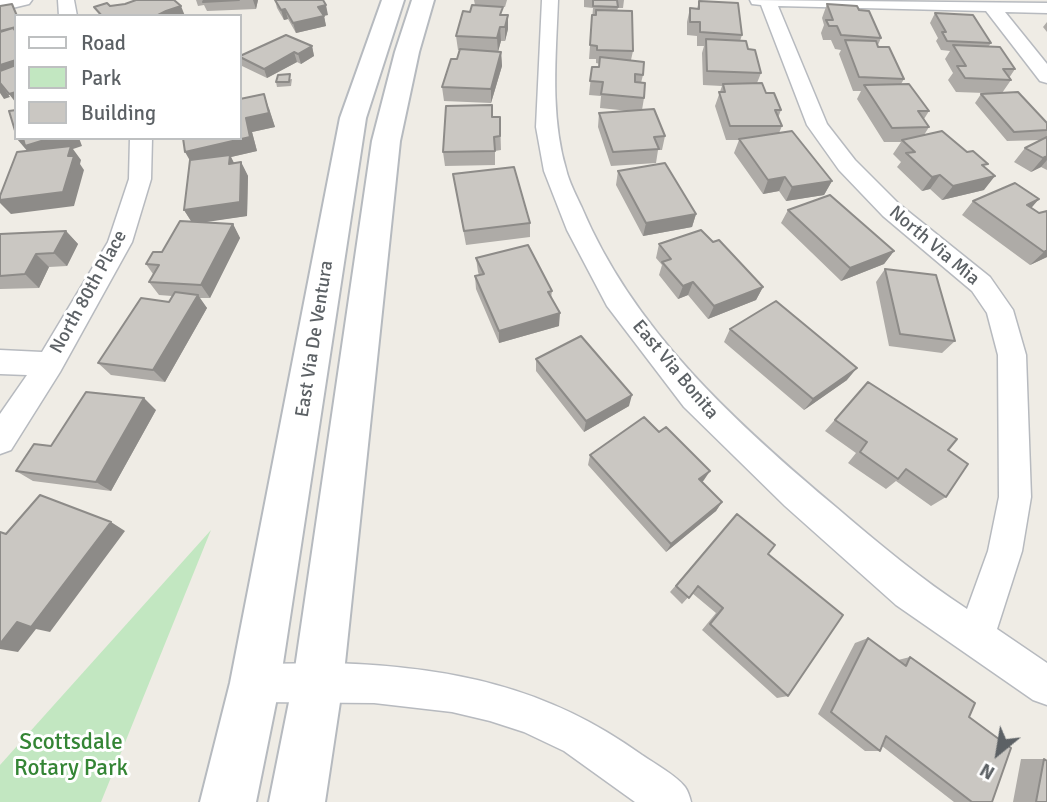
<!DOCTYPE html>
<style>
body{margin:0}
#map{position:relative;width:1047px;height:802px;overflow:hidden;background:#efece5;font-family:Signika,sans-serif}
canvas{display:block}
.legend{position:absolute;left:14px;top:14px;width:228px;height:126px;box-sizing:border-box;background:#fff;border:2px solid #bec0c1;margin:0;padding:9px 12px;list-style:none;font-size:21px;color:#5c6165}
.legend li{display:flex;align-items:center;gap:14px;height:35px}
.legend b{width:35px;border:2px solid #bec0c1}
.north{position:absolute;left:963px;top:718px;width:70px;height:70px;-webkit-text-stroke:5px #fff;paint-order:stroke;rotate:210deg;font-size:19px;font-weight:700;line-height:28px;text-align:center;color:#5c6165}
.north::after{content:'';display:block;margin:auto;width:24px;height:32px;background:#5c6165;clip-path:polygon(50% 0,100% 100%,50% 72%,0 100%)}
</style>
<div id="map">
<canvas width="1047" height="802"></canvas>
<ul class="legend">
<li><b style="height:9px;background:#fff"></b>Road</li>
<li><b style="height:19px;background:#c2e7c1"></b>Park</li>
<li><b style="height:19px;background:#cac7c2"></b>Building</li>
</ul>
<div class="north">N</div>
</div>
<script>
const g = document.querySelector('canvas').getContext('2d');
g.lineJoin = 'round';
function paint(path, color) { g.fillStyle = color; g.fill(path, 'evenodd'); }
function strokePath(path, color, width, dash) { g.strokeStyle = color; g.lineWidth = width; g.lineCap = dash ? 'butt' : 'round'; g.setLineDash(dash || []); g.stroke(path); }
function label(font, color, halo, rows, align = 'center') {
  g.font = font + ' Signika,sans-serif'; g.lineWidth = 6; g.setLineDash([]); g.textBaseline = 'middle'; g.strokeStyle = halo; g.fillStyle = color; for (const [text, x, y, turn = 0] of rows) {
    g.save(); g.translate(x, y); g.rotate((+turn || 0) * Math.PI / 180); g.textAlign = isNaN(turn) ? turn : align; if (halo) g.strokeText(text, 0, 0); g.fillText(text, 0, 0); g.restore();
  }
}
paint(new Path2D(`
 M211 530 101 802H0V765Z`), '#c2e7c1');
const minor = new Path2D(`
 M58 0H74L77 16H59Z
 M542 0H558C556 56 550 114 566 169 569 182 576 195 582 208 634 331 737 424 837 508 879 544 921 579 967 609L988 551 999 497 998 355 987 313 972 291 883 216 839 170 807 125 761 5 752 4 750 0 1047 3V13L1005 12 1047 64V83L1040 81 986 11 778 6 827 124 855 160 899 204 990 277 1013 310 1026 355 1031 497 1022 551 997 629 1047 663V705L1033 700 896 605 785 506 684 407 607 306 567 230 544 171 536 127Z
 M130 138H152L151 179 132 242 60 372 11 450 0 454V414L27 375 0 374V350L42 352 108 242 129 179Z
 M334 663C449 667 547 686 642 755 655 764 676 775 685 787 688 791 690 798 691 802H635L564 751 524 732 490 721 452 712 374 703 255 702 241 697 236 683 241 669 255 664Z`);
const tertiary = new Path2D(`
 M0 0H32L29 4 0 11Z`);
const secondary = new Path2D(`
 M382 0H404L366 118 280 683 256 802H200L230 683 340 118Z
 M412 0H434L419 52 400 141 343 682 325 802H269L293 682 372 141 395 52Z`);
strokePath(minor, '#b7babf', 3);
strokePath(tertiary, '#b7babf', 3);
strokePath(secondary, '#b6babf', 4);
paint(minor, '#fff');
paint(tertiary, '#fff');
paint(secondary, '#fff');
paint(new Path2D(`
 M196 0H258L256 9 207 11 204 5 198 6Z
 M275 0 328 15 324 16 326 26 296 33 288 19 284 20 277 8Z
 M474 0H507L505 7 485 6 503 15H508V29L505 41H501L498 51 501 52 502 66 491 103 444 101 442 87 457 59 459 50H458L456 36 475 5Z
 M584 0H624L623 8H618L617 11 633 51 631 60 643 75 641 83 644 98 642 110 665 136 662 150H658L656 163 611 166 598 127 599 113 629 111 600 108 601 96 589 95 592 67H599L600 64 596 63V59H589L593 8 584 7Z
 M699 1 742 35 740 41 748 49 761 73 757 83 781 110 778 118 782 126 779 133 832 181 824 195 786 201 779 191 763 194 734 153 739 140H726L715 106 722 86 703 85 702 53 704 46H697V36L687 35V22L690 8 697 9Z
 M827 4 859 10 881 38 878 45 904 79 901 84 929 111 924 119 929 127 924 135 985 168 984 190 942 200 930 189 922 191 897 167 901 162 893 154 901 142H884L857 99 861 91H853L839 54 841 50 835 49 831 40H823L821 33 824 25 822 18Z
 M935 13 991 43 988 47 1015 69 1009 78 1011 80 1002 93 1047 123V170L1041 167 1031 172 1014 162 1025 148 1041 140 1007 141 975 103 981 94 985 93 956 92 948 80 953 73 945 59 950 51 941 50 936 41 938 38 930 23Z
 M1047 22V32L1043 27Z
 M312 46 314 56 301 64 297 62 267 78 242 66 240 59V56Z
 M292 79 291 86 277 87 276 82Z
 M269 108 275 127 252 132 257 151 231 157 234 163 241 162 248 176 247 216 202 222 233 224 240 238 210 298H199L207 308 165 382 111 375 98 363 169 302 172 296 159 295 149 282 153 274 146 264 162 252 191 221 184 210Z
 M493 117H500L501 150 495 151V165L445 166 443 152Z
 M618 171 696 214 692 227 643 236 616 185Z
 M453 174 530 223V237L466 245Z
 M973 201 1031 208 1039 213 1047 211V257L1030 265 962 215Z
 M788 210 894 251 884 264 841 281 781 223Z
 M66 231 78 244 67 266 49 267 39 288 0 289V234Z
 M713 242 763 287 756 300 708 319 688 295 678 299 659 275 662 265 656 258 659 244Z
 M476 258 552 291 551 298 559 326 499 343 476 289 475 276 479 275 478 272Z
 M885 269 955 341 942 353 889 346 876 282Z
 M730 329 847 380 804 410 724 342Z
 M536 359 629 406 584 432 536 371Z
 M868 382 948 450 946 497 931 506 896 481 886 489 848 463 856 453 825 431Z
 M156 410 111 491 33 481 16 471 51 446Z
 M590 455 704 480 702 482 722 502 716 511 666 552 588 465Z
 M737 514 768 554 788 696 777 698 702 630 716 613 692 593 682 604 670 592Z
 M868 638 898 660 910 657 969 717 992 802H954L882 746 880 751H865L818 714 855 643Z
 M1021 759H1044L1047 802H1013Z`), '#aeaba7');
paint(new Path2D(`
 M253 0H258L256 9Z
 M326 5 328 15 321 16 318 7Z
 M181 6 185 16H156L166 11Z
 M285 9 288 19 284 20 281 10Z
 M508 15V29L505 41V27Z
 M324 16 326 26 296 33 293 23Z
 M500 27 501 41 498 52 497 38Z
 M312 46 314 56 301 64 298 54Z
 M294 52 297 62 267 78 264 69Z
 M501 52 502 66 491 103V89Z
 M16 60V77L0 83V65Z
 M0 83 10 97 4 99 0 93Z
 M16 92V103L9 94Z
 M264 94 275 127 252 132 257 151 231 157 237 169 229 164 193 166 185 152 246 118Z
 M23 138H79L82 146 73 149 81 160 80 164 84 170 74 206 11 214 0 203V200L29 153 17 139Z
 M1047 156V160L1041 167 1031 172 1043 158Z
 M241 162 248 176 247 216 193 224 184 210Z
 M940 175 930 189 922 191 932 177Z
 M995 176 984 190 942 200 953 186Z
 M785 177 779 191 763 194 768 180Z
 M832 181 824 195 786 201 792 187Z
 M1039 199 1027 213V205Z
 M696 214 692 227 643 236 646 223Z
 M233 224 240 238 210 298 201 285Z
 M66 231 78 244 67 266 54 253Z
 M1047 250V257L1030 265 1044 252Z
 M894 251 884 264 841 281 850 268Z
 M36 254 49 267 39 288 25 274Z
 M693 282 688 295 678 299 683 286Z
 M763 287 756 300 708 319 714 306Z
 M198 295 207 308 165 382 153 370Z
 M560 313 559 326 499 343V331Z
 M857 368 847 380 804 410 813 399Z
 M632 395 629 406 584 432 586 421Z
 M144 398 156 410 111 491 96 482Z
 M710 471 704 480 693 489 699 479Z
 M722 502 716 511 666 552 671 544Z
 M111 522 125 531 50 632 36 629 18 652 0 649V644L17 622Z`), '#8d8b88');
const building = new Path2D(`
 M136 0H174L181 6 166 11 156 16H102L94 7 107 3 110 6 125 4Z
 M204 0H239L203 2Z
 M275 0H323L326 5 318 7 324 16 293 23 285 9 281 10Z
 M593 0H617L618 7 593 6Z
 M699 1 738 3 742 35 700 32V22H690V8L699 9Z
 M12 4 17 16H16V27L0 31V6Z
 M827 4 857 6 859 10 869 11 881 38 841 35 837 26H829L826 20H833Z
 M472 5 503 7 500 15H508L505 27H500L497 38 456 36 463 11 470 12Z
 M596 10 632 11 633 51 597 50V46L590 45 592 15H596Z
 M935 13 973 15 991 43 947 41 942 32H946Z
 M13 28 16 32V60L0 65V32Z
 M286 35 312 46 298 54 294 52 264 69 240 57V56Z
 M706 39 746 41 748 49 755 50 761 73 707 71Z
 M845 40 876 41 878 47H889L904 79 859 77Z
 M953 45 1000 47 1015 69H1003L1011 80 965 78 957 66H966Z
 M460 49 501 52 491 89 442 87 451 59H457Z
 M600 57 644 62 643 75 635 74V82L645 83 644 98 601 94 603 82 590 81 592 67H599Z
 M16 65V92L9 94 0 83V71Z
 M290 74 289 82H276L278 75Z
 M762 83 766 93H774L781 110H775L782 126H730L719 92H725L723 84Z
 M909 84 929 111H918L929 127 892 128 864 85Z
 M1018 92 1047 123V130L1014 132 981 94Z
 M264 94 269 113 246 118 250 137 185 152 183 138H240V99Z
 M492 105V117H500V136L494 137 495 151 443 152 446 106Z
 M654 109 665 136 654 137 659 149 613 152 599 113Z
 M16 110V134L9 111Z
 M792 131 832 181 792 187 785 177 768 180 739 139Z
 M942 131 967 152 973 151 988 164 982 165 995 176 953 186 940 175 932 177 906 153 915 152 902 140Z
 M1047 137V156L1043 158 1025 148Z
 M23 138H51L25 146Z
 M71 146 68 156H74L63 192 0 200V196L17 152Z
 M230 155 229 164 241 162 240 202 184 210 190 160Z
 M665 163 696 214 646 223 618 171Z
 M514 167 530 223 464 231 453 174Z
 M1015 183 1039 199 1027 205 1039 213 1047 211V250L1044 252 973 201Z
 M830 195 894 251 850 268 788 210Z
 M180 221 233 224 201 285 149 282 159 265 146 264 153 252H162Z
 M701 230 713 242 719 240 763 287 714 306 693 282 683 286 662 262 671 259 659 244Z
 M66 231 54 253 36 254 25 274 0 276V234Z
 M528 245 552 291 548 292 560 313 499 331 475 276 484 274 476 258Z
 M885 269 936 275 955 341 900 334Z
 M175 292 198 295 153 370 98 363 141 298 169 302Z
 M776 301 857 368 813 399 730 329Z
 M581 336 632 395 586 421 536 359Z
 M868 382 957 439 948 450 968 464 946 497 906 469 898 479 860 452 867 442 835 420Z
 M86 392 144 398 96 482 16 471 34 444 51 446Z
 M644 417 659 432 666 427 710 471 699 479 722 502 671 544 590 455Z
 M40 495 111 522 31 627 17 622 0 644V532L6 534Z
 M737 514 775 545 768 554 843 615 788 696 710 624 723 608 698 586 689 598 676 586Z
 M868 638 906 666 910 657 975 703 969 717 1011 748 992 802H972L886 736 880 751 831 712Z
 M1044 759 1047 761V802H1036Z`);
paint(building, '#cac7c2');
strokePath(building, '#8d8b88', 2);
label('19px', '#5c6165', '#fff', [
 ["North Via Mia",934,246,40],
 ["North 80th Place",89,292,-61],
 ["East Via De Ventura",315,339,-81],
 ["East Via Bonita",675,370,50]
]);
label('23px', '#348535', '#fff', [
 ["Scottsdale",71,743],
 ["Rotary Park",71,769]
]);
</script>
